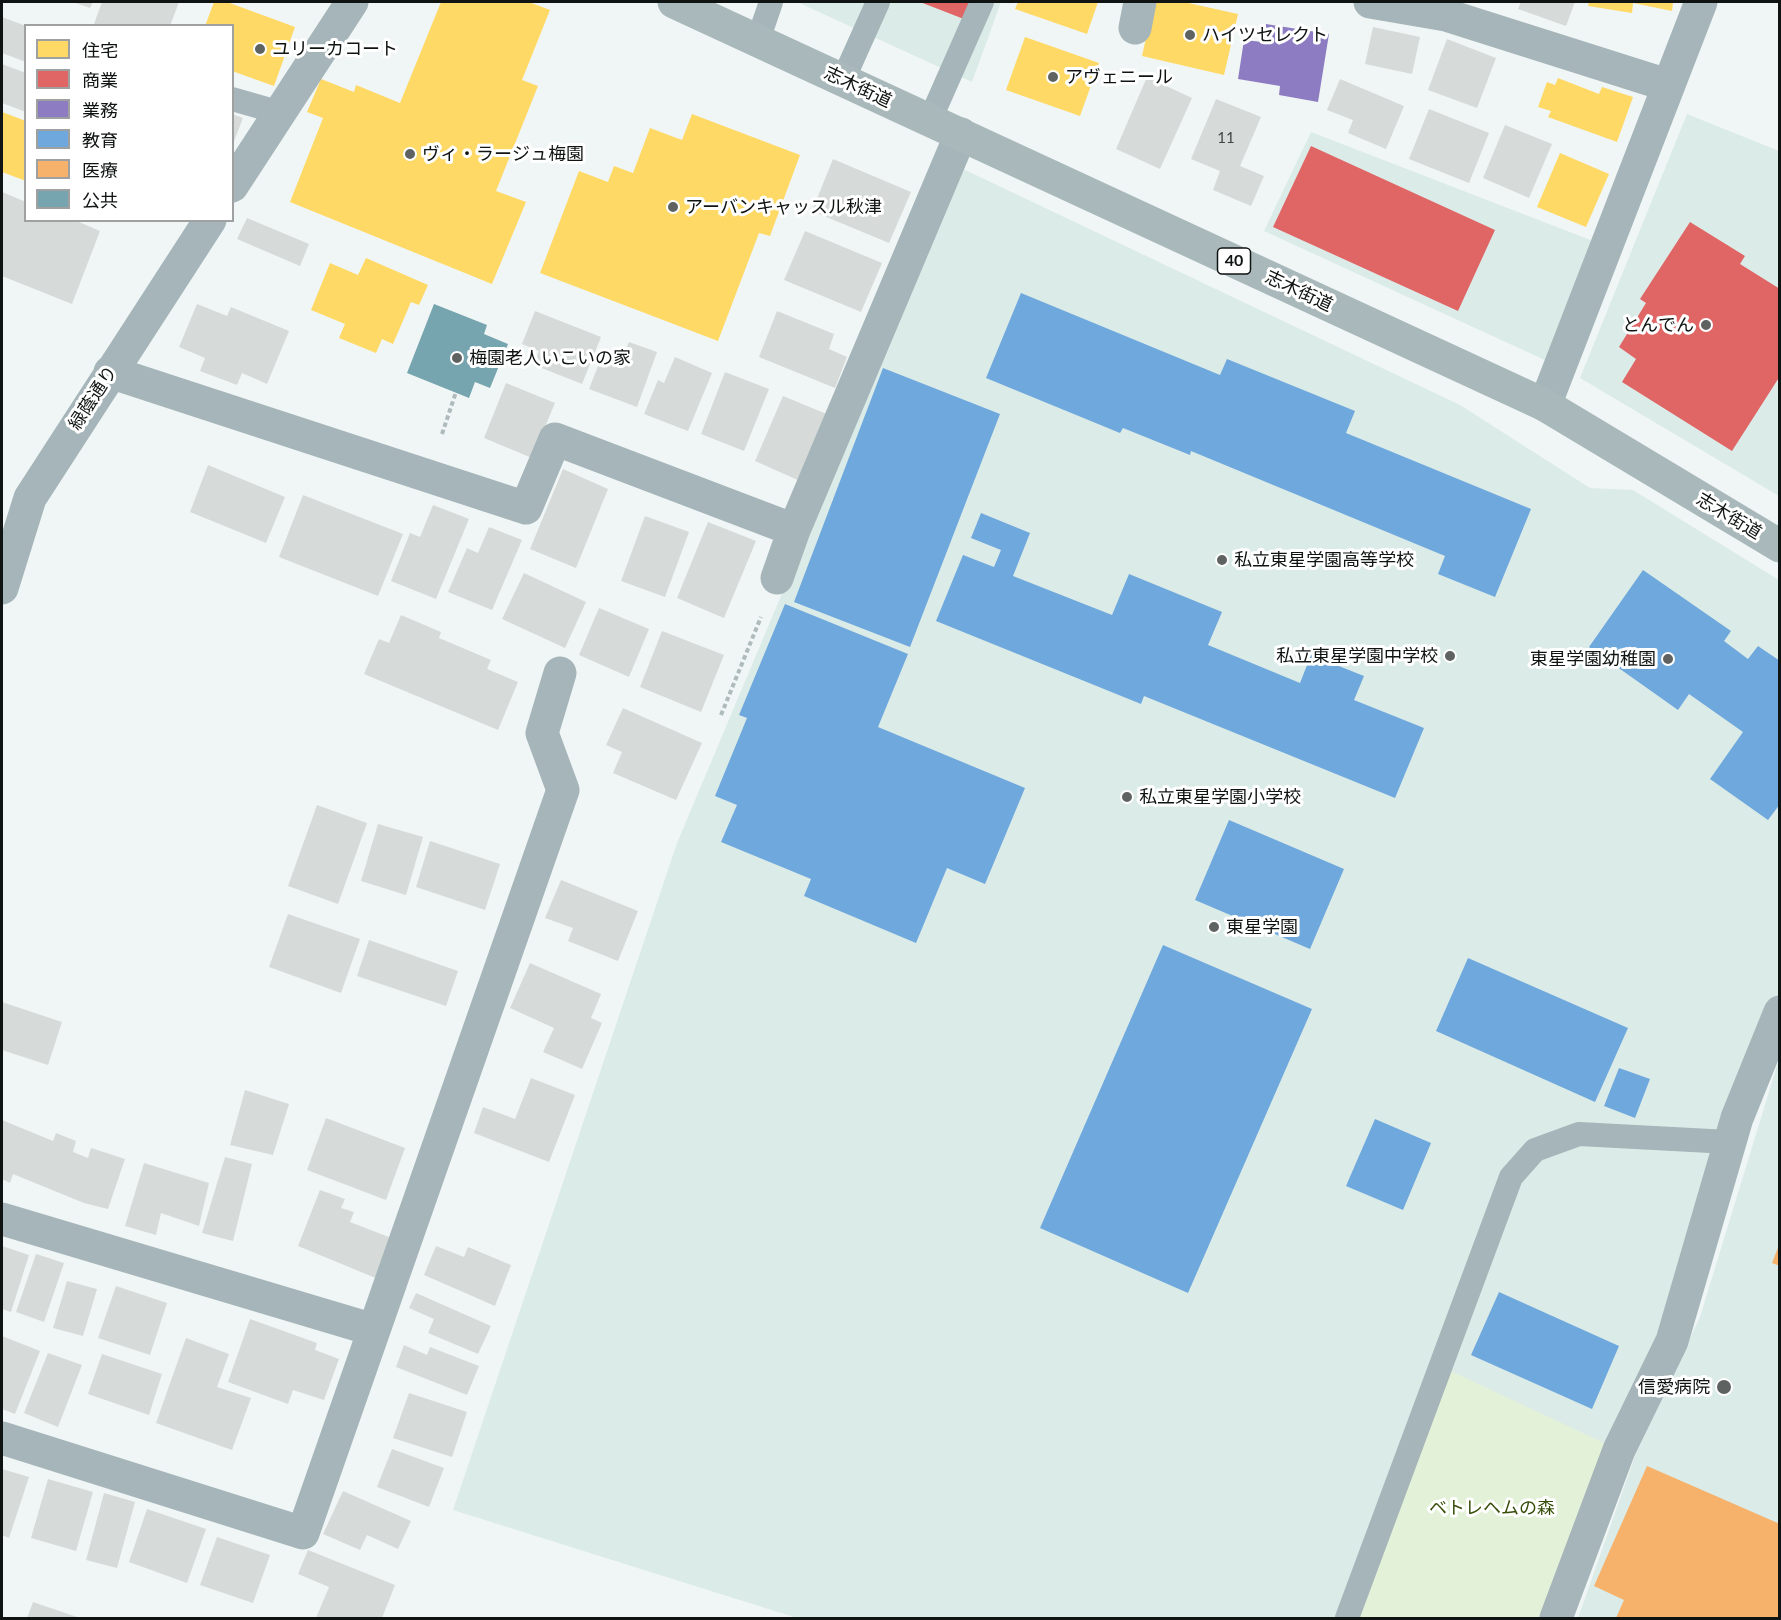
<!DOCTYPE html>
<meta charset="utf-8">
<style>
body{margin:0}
#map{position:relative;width:1781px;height:1620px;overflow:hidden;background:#f0f6f5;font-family:Lato,"Noto Sans JP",sans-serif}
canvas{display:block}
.frame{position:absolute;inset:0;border:3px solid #0f1312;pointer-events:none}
.legend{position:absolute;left:24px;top:24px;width:210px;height:198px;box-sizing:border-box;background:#fff;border:2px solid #9fa1a0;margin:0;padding:8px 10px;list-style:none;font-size:18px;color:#0f1312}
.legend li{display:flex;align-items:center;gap:12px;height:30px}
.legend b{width:30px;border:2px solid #9fa1a0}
</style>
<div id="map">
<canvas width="1781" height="1620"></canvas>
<div class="frame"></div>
<ul class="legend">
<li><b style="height:16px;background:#ffd966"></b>住宅</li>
<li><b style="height:16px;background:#e06666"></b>商業</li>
<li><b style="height:16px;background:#8e7cc3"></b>業務</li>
<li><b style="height:16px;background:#6fa8dc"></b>教育</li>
<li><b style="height:16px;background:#f6b26b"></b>医療</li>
<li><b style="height:16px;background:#76a5af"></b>公共</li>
</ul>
</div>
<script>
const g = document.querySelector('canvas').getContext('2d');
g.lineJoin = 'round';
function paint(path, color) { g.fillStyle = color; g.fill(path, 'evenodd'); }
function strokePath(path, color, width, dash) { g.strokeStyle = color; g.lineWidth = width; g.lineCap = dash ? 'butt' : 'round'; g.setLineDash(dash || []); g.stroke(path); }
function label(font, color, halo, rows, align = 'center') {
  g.font = font + ' Lato,"Noto Sans JP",sans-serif'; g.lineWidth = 6; g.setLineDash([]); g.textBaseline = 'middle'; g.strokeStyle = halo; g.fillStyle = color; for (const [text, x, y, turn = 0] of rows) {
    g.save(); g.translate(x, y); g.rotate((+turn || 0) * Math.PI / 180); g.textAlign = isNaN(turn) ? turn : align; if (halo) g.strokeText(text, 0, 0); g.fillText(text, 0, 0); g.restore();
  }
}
paint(new Path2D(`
 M797 2H1001L972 82Z
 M1687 114 1779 151V496L1580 378Z
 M1311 132 1606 246 1560 367 1264 231Z
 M961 168 1460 405 1590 488 1633 490 1779 580V1012L1556 1618H797L453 1510 677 843Z
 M1779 1059V1618H1578L1635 1456 1700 1317Z`), '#dbebe8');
paint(new Path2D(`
 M1440 1366 1619 1450 1556 1618H1347Z`), '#e3f1d8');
paint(new Path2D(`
 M214 2H227L295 27 274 86 232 71V26H205Z
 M441 2H529L550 10 522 80 538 86 496 191 526 202 492 284 290 202 323 118 307 112 321 79 354 92 356 85 400 103Z
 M1018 2H1098L1087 34 1015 9Z
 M1154 2H1184L1238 14 1224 75 1142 56Z
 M1589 2H1673L1672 11 1633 3 1632 13 1588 6Z
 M1025 37 1099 63 1080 116 1006 90Z
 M1558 78 1599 94 1602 87 1633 97 1617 142 1548 117 1551 111 1538 107 1547 82 1555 85Z
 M2 112 26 121V181L2 172Z
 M692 114 800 155 770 236 759 233 718 341 540 273 579 171 608 182 614 166 633 173 650 128 682 140Z
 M1560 153 1609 174 1586 227 1537 207Z
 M366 258 428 285 419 305 411 302 393 344 382 339 376 353 339 338 345 324 311 310 330 263 358 275Z`), '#ffd966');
paint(new Path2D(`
 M920 2H977L969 21Z
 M1311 146 1495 230 1458 311 1273 227Z
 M1690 222 1745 256 1740 264 1780 289V376L1732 451 1622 382 1636 359 1619 347 1646 303 1640 299Z`), '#e06666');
paint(new Path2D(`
 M1266 24 1329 34 1318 102 1279 95 1280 86 1238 79 1244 40 1263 42Z`), '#8e7cc3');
paint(new Path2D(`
 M1021 293 1220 375 1227 359 1355 411 1346 433 1531 509 1495 597 1438 574 1445 556 1191 451 1190 455 1123 428 1120 433 986 378Z
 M883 368 1000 414 910 647 794 602Z
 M981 513 1030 533 1013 576 1112 615 1129 574 1222 612 1208 645 1300 683 1311 655 1364 676 1354 700 1424 728 1395 798 1144 696 1141 704 936 621 963 555 994 567 1001 550 971 538Z
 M1643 570 1731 631 1724 641 1748 659 1758 646 1780 661V804L1768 820 1710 779 1743 732 1689 694 1678 710 1589 647Z
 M785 604 908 654 878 727 1025 788 985 884 947 868 916 943 804 896 811 879 721 842 737 805 715 796 747 718 739 715Z
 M1229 820 1344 869 1310 949 1195 900Z
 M1163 945 1312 1009 1188 1293 1040 1228Z
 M1468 958 1628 1028 1595 1102 1436 1031Z
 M1619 1068 1650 1079 1635 1118 1604 1106Z
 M1375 1119 1431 1143 1403 1210 1346 1186Z
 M1499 1292 1619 1346 1592 1409 1471 1355Z`), '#6fa8dc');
paint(new Path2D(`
 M1779 1245H1780V1266L1772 1263Z
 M1647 1466 1780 1524V1618H1616L1624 1600 1594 1586Z`), '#f6b26b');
paint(new Path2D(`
 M434 304 487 325 484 334 508 344 490 388 475 382 469 398 407 373Z`), '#76a5af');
paint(new Path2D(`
 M73 2H93L90 8Z
 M102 2H179L170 26H100L94 24Z
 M1521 2H1575L1566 26 1518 9Z
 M2 17 26 26V62L2 53Z
 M1373 27 1420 37 1412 74 1365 64Z
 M1447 39 1496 58 1477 108 1428 90Z
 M2 64 26 73V112L2 103Z
 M1147 77 1192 98 1160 169 1116 149Z
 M1340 79 1404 106 1386 149 1348 133 1353 120 1327 110Z
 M1216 99 1261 117 1240 166 1264 176 1251 206 1213 190 1220 171 1191 159Z
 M1429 109 1489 133 1469 183 1409 159Z
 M232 114 243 118 233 144H232Z
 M1505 125 1552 144 1529 198 1483 178Z
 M833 159 911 192 889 243 812 211Z
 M2 192 26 202V220H74L100 231 72 304 2 276Z
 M247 218 309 244 300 266 237 239Z
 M805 231 882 263 861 312 784 280Z
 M197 304 227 316 231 307 289 331 267 384 242 373 237 385 200 371 205 358 179 347Z
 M535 311 601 337 582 384 534 365 539 351 522 344Z
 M777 311 834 334 829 349 847 357 835 388 759 357Z
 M629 342 657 352 637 407 589 389 598 366 603 368 609 355 621 360Z
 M675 357 712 373 688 431 644 414 658 380 664 383Z
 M725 372 769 389 744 451 701 434Z
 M506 383 555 403 532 458 484 438Z
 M783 396 829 415 800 481 755 461Z
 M208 465 285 497 266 543 190 512Z
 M563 469 608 489 576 568 530 549Z
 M303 495 403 534 378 596 279 557Z
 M433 505 469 519 436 599 391 581 410 533 420 537Z
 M645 516 689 532 665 597 621 581Z
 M708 522 756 541 724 618 677 598Z
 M489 527 522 540 492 610 448 592 467 548 478 553Z
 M524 573 586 602 565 648 502 619Z
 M599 608 649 629 629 677 579 655Z
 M401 615 441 632 439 638 491 660 487 669 518 682 498 730 364 674 379 639 389 643Z
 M662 631 724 655 701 712 640 687Z
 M623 708 702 743 676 800 613 773 622 752 606 745Z
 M317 805 367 823 338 904 288 886Z
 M378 824 423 837 406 895 361 881Z
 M430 841 500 864 485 910 416 887Z
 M561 880 638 911 618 961 568 941 573 928 545 918Z
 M288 914 360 939 341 993 269 967Z
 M369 940 458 971 446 1006 357 976Z
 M530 963 601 994 591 1018 602 1023 582 1069 543 1052 554 1028 510 1008Z
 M2 1002 62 1022 48 1065 2 1050Z
 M531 1078 575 1095 549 1162 474 1133 483 1107 515 1119Z
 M245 1090 289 1104 273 1155 230 1145Z
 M326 1118 405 1148 386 1200 307 1170Z
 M2 1120 53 1141 56 1133 76 1141 73 1152 88 1158 91 1148 125 1159 108 1209 84 1203 13 1174 10 1183 2 1179Z
 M225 1157 252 1164 233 1241 202 1233Z
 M144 1163 209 1183 199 1226 161 1213 156 1235 125 1226Z
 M320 1190 345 1199 341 1208 354 1212 350 1222 394 1239 378 1279 298 1246Z
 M2 1246 29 1255 11 1312 2 1309Z
 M436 1246 464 1257 468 1247 511 1265 495 1306 424 1275Z
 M36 1254 64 1263 44 1322 16 1312Z
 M67 1281 97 1289 83 1336 53 1328Z
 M116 1286 167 1303 150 1355 98 1338Z
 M416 1293 491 1326 478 1354 428 1333 434 1319 409 1308Z
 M250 1319 317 1343 315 1350 339 1359 324 1400 293 1390 288 1404 228 1382Z
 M2 1336 40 1351 15 1414 2 1409Z
 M186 1338 229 1354 217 1387 251 1398 232 1450 156 1423Z
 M404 1345 427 1355 430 1347 479 1366 467 1395 396 1367Z
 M48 1353 82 1365 58 1427 24 1413Z
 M102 1354 162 1374 149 1415 88 1394Z
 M409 1393 467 1412 452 1457 393 1438Z
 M392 1449 444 1468 429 1507 377 1487Z
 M2 1469 29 1477 9 1538 2 1535Z
 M48 1479 93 1492 76 1551 31 1538Z
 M343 1491 411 1521 398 1549 367 1535 360 1550 323 1534Z
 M104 1493 135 1502 117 1568 86 1560Z
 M147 1509 206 1529 187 1583 129 1562Z
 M217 1537 270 1555 253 1603 200 1585Z
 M308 1550 395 1585 382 1618H316L329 1587 298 1574Z
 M33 1602 80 1618H27Z`), '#d6dbd9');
strokePath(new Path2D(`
 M442 434 456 392
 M721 715 761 617`), '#aebabb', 4, [4.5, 3]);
strokePath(new Path2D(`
 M758 40 771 2
 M843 80 878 2
 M232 99 281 113
 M930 120 982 2
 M1347 1618 1511 1177 1535 1150 1579 1134 1729 1142`), '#a5b5b9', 24);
strokePath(new Path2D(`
 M1370 2 1446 15 1667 85
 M1135 28 1140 2
 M232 186 352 2
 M110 372 526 508 555 439 794 530
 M1545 405 1701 2
 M777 578 794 530 961 134
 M2 588 30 498 210 220
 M2 1219 374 1330
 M2 1438 303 1533 563 790 542 733 560 673
 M1556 1618 1619 1450 1672 1341 1737 1118 1780 1012`), '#a5b5b9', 33);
strokePath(new Path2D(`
 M674 2 1545 405 1780 546`), '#a9b8ba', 33);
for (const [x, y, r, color] of [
 [1190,35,6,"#5e6261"],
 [260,49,6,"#5e6261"],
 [1053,77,6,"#5e6261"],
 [410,154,6,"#5e6261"],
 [673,207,6,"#5e6261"],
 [1706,325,6,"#5e6261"],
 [457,358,6,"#5e6261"],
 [1222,560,6,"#5e6261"],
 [1450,656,6,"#5e6261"],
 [1668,659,6,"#5e6261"],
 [1127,797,6,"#5e6261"],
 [1214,927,6,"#5e6261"],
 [1724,1387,8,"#5e6261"]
]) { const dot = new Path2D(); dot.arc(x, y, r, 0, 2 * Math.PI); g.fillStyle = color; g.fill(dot); strokePath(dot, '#fff', 2); }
label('15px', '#414544', null, [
 ["11",1226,138]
]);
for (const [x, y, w] of [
 [1234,261,33]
]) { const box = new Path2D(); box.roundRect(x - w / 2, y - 13, w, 26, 4.5); g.fillStyle = '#fff'; g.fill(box); strokePath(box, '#0f1312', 1.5); }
label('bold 16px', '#0f1312', null, [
 ["40",1234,261]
]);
label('18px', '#0f1312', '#fff', [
 ["ハイツセレクト",1202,35],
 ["ユリーカコート",272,49],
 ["アヴェニール",1065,77],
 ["ヴィ・ラージュ梅園",422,154],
 ["アーバンキャッスル秋津",685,207],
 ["とんでん",1694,325,"right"],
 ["梅園老人いこいの家",469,358],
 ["私立東星学園高等学校",1234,560],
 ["私立東星学園中学校",1438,656,"right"],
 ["東星学園幼稚園",1656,659,"right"],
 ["私立東星学園小学校",1139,797],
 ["東星学園",1226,927],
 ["信愛病院",1710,1387,"right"]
], 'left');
label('18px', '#0f1312', '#fff', [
 ["志木街道",858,87,25],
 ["志木街道",1299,291,25],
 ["緑蔭通り",93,398,-57],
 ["志木街道",1729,516,31]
]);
label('18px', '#374e09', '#fff', [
 ["ベトレヘムの森",1492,1508]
]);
</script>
